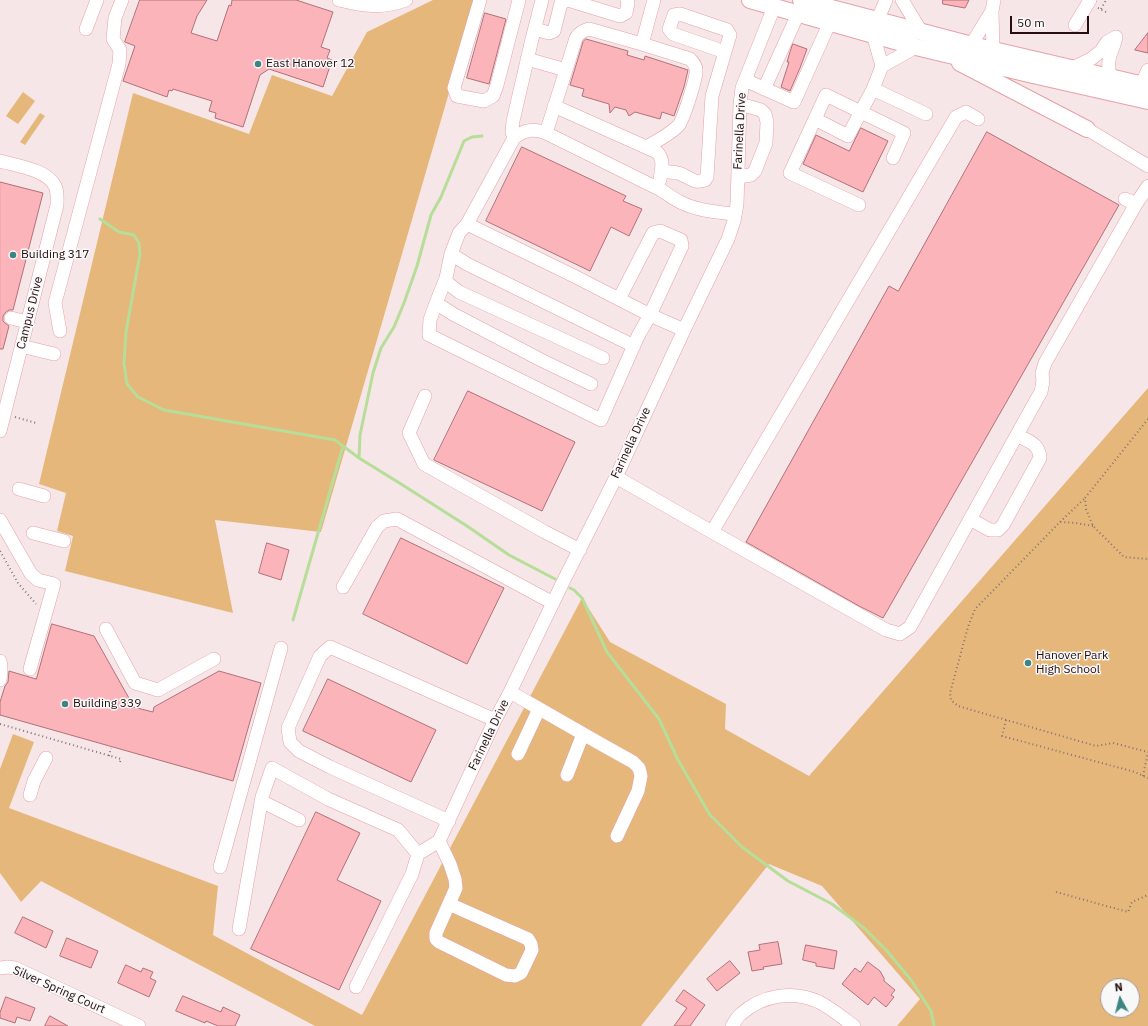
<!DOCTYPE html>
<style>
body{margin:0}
#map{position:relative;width:1148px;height:1026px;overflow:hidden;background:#f6e6e7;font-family:"IBM Plex Sans",sans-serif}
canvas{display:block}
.north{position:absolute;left:1100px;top:978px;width:40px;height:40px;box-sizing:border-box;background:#f8f8f8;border:1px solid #a49a9b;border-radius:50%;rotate:353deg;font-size:11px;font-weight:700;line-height:16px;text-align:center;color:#260d10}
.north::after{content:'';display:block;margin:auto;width:14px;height:18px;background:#3d8583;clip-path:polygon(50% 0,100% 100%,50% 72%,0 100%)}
.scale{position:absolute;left:1010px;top:16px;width:79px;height:18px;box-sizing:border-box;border:2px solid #260d10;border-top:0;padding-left:5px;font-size:12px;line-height:14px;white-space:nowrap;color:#260d10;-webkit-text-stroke:3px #f8f8f8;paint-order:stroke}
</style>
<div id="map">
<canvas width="1148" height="1026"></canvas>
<div class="north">N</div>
<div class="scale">50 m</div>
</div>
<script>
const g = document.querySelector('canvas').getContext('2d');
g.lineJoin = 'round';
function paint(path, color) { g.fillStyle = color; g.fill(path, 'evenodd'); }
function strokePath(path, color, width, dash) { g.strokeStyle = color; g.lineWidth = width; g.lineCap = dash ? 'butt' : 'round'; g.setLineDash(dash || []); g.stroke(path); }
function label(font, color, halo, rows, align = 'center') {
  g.font = font + ' "IBM Plex Sans",sans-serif'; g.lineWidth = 3; g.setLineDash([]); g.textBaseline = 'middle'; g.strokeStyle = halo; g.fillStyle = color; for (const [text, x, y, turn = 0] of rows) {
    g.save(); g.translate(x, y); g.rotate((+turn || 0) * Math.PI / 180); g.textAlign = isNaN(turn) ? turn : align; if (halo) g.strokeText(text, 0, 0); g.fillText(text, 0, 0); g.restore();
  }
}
paint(new Path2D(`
 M433 0H476L321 532 215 520 233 613 65 571 73 536 57 531 66 493 39 484 133 93 249 134 272 75 332 96 367 32Z
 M23 92 35 101 18 124 6 116Z
 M40 113 45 116 25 145 20 142Z
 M1148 388V1026H897L920 999 822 886 769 864 641 1026H315L41 881 21 902 0 873V769L13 734 34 742 9 808 218 886 213 935 362 1015 582 598 610 642 726 704 725 729 809 776ZM1108 986H1132V1010H1108Z`), '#e6b77a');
strokePath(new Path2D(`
 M100 219 119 232 134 235 139 243 140 254 126 332 124 364 127 384 138 397 164 410 335 440 359 458 401 484 467 526 509 555 555 579
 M359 458 360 435 373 373 381 348 394 327 404 303 417 266 431 215 441 197 464 141 472 137 482 136
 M570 588 574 590 582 598 607 652 659 719 678 760 710 815 742 847 788 881 832 904 864 928 887 951 911 980 931 1011 934 1026
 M293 620 343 446`), '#b6de99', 3);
const building = new Path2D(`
 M140 0H207L197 16 191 33 217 41 229 5 231 6 232 0H296L333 12 321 47 330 50 327 58 332 60 323 87 269 69 260 75 243 127 215 118 216 113 209 111 212 101 173 89 172 91 169 90 167 97 123 81 135 46 125 42Z
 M943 0H969L965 8 943 4Z
 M485 13 506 19 489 84 467 78Z
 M1148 33V53L1135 50Z
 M586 39 628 51 627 55 644 60 645 56 688 70 684 87 674 116 662 112 660 119 635 112 629 116 626 110 615 107 610 113 609 104 582 96 584 89 570 85 583 42Z
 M793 44 807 49 800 68 790 91 781 87 789 62H787L790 52Z
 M861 128 888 141 863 192 803 164 816 135 849 151Z
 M987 132 1119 205 883 618 859 606 746 542 889 286 898 291Z
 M522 147 626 196 623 201 642 209 629 236 611 227 590 271 486 221Z
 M0 182 43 193 13 310H9L6 312 3 316V321L5 323 9 326 3 349H0Z
 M468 391 575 442 542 511 434 460Z
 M401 538 504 588 467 664 363 614Z
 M267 543 289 550 281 580 259 573Z
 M52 624 94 636 130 700 129 706 153 712 154 707 219 671 261 683 233 781 0 715V702L5 686 8 682 9 671 36 679Z
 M328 679 436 730 411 782 303 731Z
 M316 812 360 833 337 880 381 901 339 990 251 949Z
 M23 917 53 931 46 948 15 933Z
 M67 938 98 951 91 968 60 956Z
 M778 942 782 964 763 967 764 969 752 971 748 952 760 950 759 945Z
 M806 945 837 951 834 969 816 966V963L803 960Z
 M730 961 740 973 717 991 707 979Z
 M868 962 880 971 884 978V981L895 990 891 995 894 997 886 1007 874 997 868 1005 842 984 855 968 860 972Z
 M126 965 141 972 143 968 153 972 150 978 156 981 149 997 118 983Z
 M684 990 705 1005 690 1026H674L687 1008 676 1001Z
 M183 996 221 1012 223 1007 240 1015 235 1026H218L206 1021 205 1023 176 1011Z
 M6 997 35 1008 30 1021 17 1017 15 1023 0 1018V1013Z
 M50 1016 68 1026H45Z`);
paint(building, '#fbb4ba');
strokePath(building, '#b27077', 1);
const minor = new Path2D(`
 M339 0C364 6 380 9 406 0
 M480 0 454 88 457 96 484 101 493 96 497 85 519 0
 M902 0 922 33
 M877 21 886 0
 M1075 25 1090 0
 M86 29 97 0
 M535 29 549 33 554 31 561 3 568 0 620 16 626 13 628 3 627 0
 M642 44 654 0
 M971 45 992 11
 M993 51 992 11 994 0
 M527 59 566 70 546 133
 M882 66 916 47
 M1072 68 1091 59 1101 51 1107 42 1116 37
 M566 70 576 38C580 32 583 31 589 29L642 44 690 59C693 62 696 65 696 70 697 77 683 121 678 126 669 135 657 141 646 147
 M1110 77C1109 71 1108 66 1109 60 1110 52 1115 45 1116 37
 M745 80 794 102 830 22
 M1141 85 1148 70
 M764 89 798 14
 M873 89 926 114
 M554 106 657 152C665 160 661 170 660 180
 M815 119 848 136 873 89 882 66 873 34
 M1087 129 1148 166
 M514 138 512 132 513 121 532 39 542 0
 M0 161C17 166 46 169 55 186 58 192 57 199 57 205L0 431
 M661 171C667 172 675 172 681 174 690 178 695 184 705 180L707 177 712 96 730 35 727 30 680 14 674 15 669 29 673 34 725 52
 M738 177 751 175 755 171 766 143 767 122 765 114 761 110 740 104
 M1125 199 1136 204 1148 186
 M859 205 790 173 826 95 904 133 893 158
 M467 224 574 276 650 315 682 246 681 240 660 231 653 233 619 299
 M451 254 467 264 634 346
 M445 281 459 292 603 358
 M436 303 453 314 543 361 591 384
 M11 318 27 322
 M684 330 650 315 638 336 601 420 429 335 430 320 436 303 446 278 451 254 459 233 467 224 514 138C524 130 533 128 546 133L661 190C667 194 674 199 680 202 698 211 716 212 735 214
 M60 331 55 303 119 64 120 50 113 39 115 18 122 0
 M21 346 54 354
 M425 396 409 433 424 464 545 532 580 550
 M616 477 712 532 886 630 900 634 910 627 1038 397 1041 392 1043 381 1042 373 1045 363 1136 204
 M19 489 44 496
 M970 519 990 530H998L1003 525 1040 458C1039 443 1029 442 1017 435
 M0 520 31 574 38 580 54 584 30 669
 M712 532 956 117 966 112 978 119
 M33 533 64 541
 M343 587 377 527 384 521 397 519 553 603
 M106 629 135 683 158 690 214 659
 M0 661C2 668 1 673 0 680
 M510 692 599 743 633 762 639 768 641 776 638 791 617 836
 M518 754 539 709
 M567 775 583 734
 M30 795 34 781 46 758
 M261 801 299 820
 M449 821 330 767 299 751 290 742 288 728 320 656 330 647 495 720
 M439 841 450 864 455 879 456 888 436 933V939L439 942 506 975 515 976 521 973 532 950 531 944 528 939 449 904
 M418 854 439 841 495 720 510 692 563 582 616 477 684 330 728 239 734 221 737 204 740 104 742 88 774 7
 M220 867 281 648
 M239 929 262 797 272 768 328 799 398 830 418 854
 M0 968 7 967 15 968 139 1026
 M356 987 412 874 418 854
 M732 1026C735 1022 737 1017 741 1014 762 995 793 990 819 1002 831 1008 843 1018 854 1026`);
const major = new Path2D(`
 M750 0 916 47 1033 75 1148 101
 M801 0 972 45 1148 86
 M960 63 1087 129`);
strokePath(minor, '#e7a0a7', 14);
strokePath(major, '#e7a0a7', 18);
strokePath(new Path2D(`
 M1098 8 1106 12
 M1101 9 1106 0
 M15 417 36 423
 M1148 419 1085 498 1086 509 1093 526 1124 557 1148 559
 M1060 522 1085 498
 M1093 526 1076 523 1060 522 975 609 968 627 950 693 951 700 958 706 1096 746 1113 743 1148 752
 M0 551 18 583 36 604
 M1006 720 1002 736 1135 772 1148 778
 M0 724 121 759 120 762
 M109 756 111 748
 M1143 776 1148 752
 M1056 892 1128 912 1132 902 1148 895`), '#867173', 2, [1, 3]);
strokePath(minor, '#fff', 13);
strokePath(major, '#fff', 16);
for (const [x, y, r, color] of [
 [258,64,4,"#3d8583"],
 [13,255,4,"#3d8583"],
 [1028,663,4,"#3d8583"],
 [65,704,4,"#3d8583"]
]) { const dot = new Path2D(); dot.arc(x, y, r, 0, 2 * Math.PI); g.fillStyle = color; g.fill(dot); strokePath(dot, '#f8f8f8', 1.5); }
label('12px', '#260d10', '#f8f8f8', [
 ["East Hanover 12",266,64],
 ["Building 317",21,255],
 ["Hanover Park",1036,656],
 ["High School",1036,670],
 ["Building 339",73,704]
], 'left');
label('12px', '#260d10', '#f8f8f8', [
 ["Farinella Drive",740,131,-87],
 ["Campus Drive",30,313,-76],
 ["Farinella Drive",631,443,-65],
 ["Farinella Drive",489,735,-64],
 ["Silver Spring Court",59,990,24]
]);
</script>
